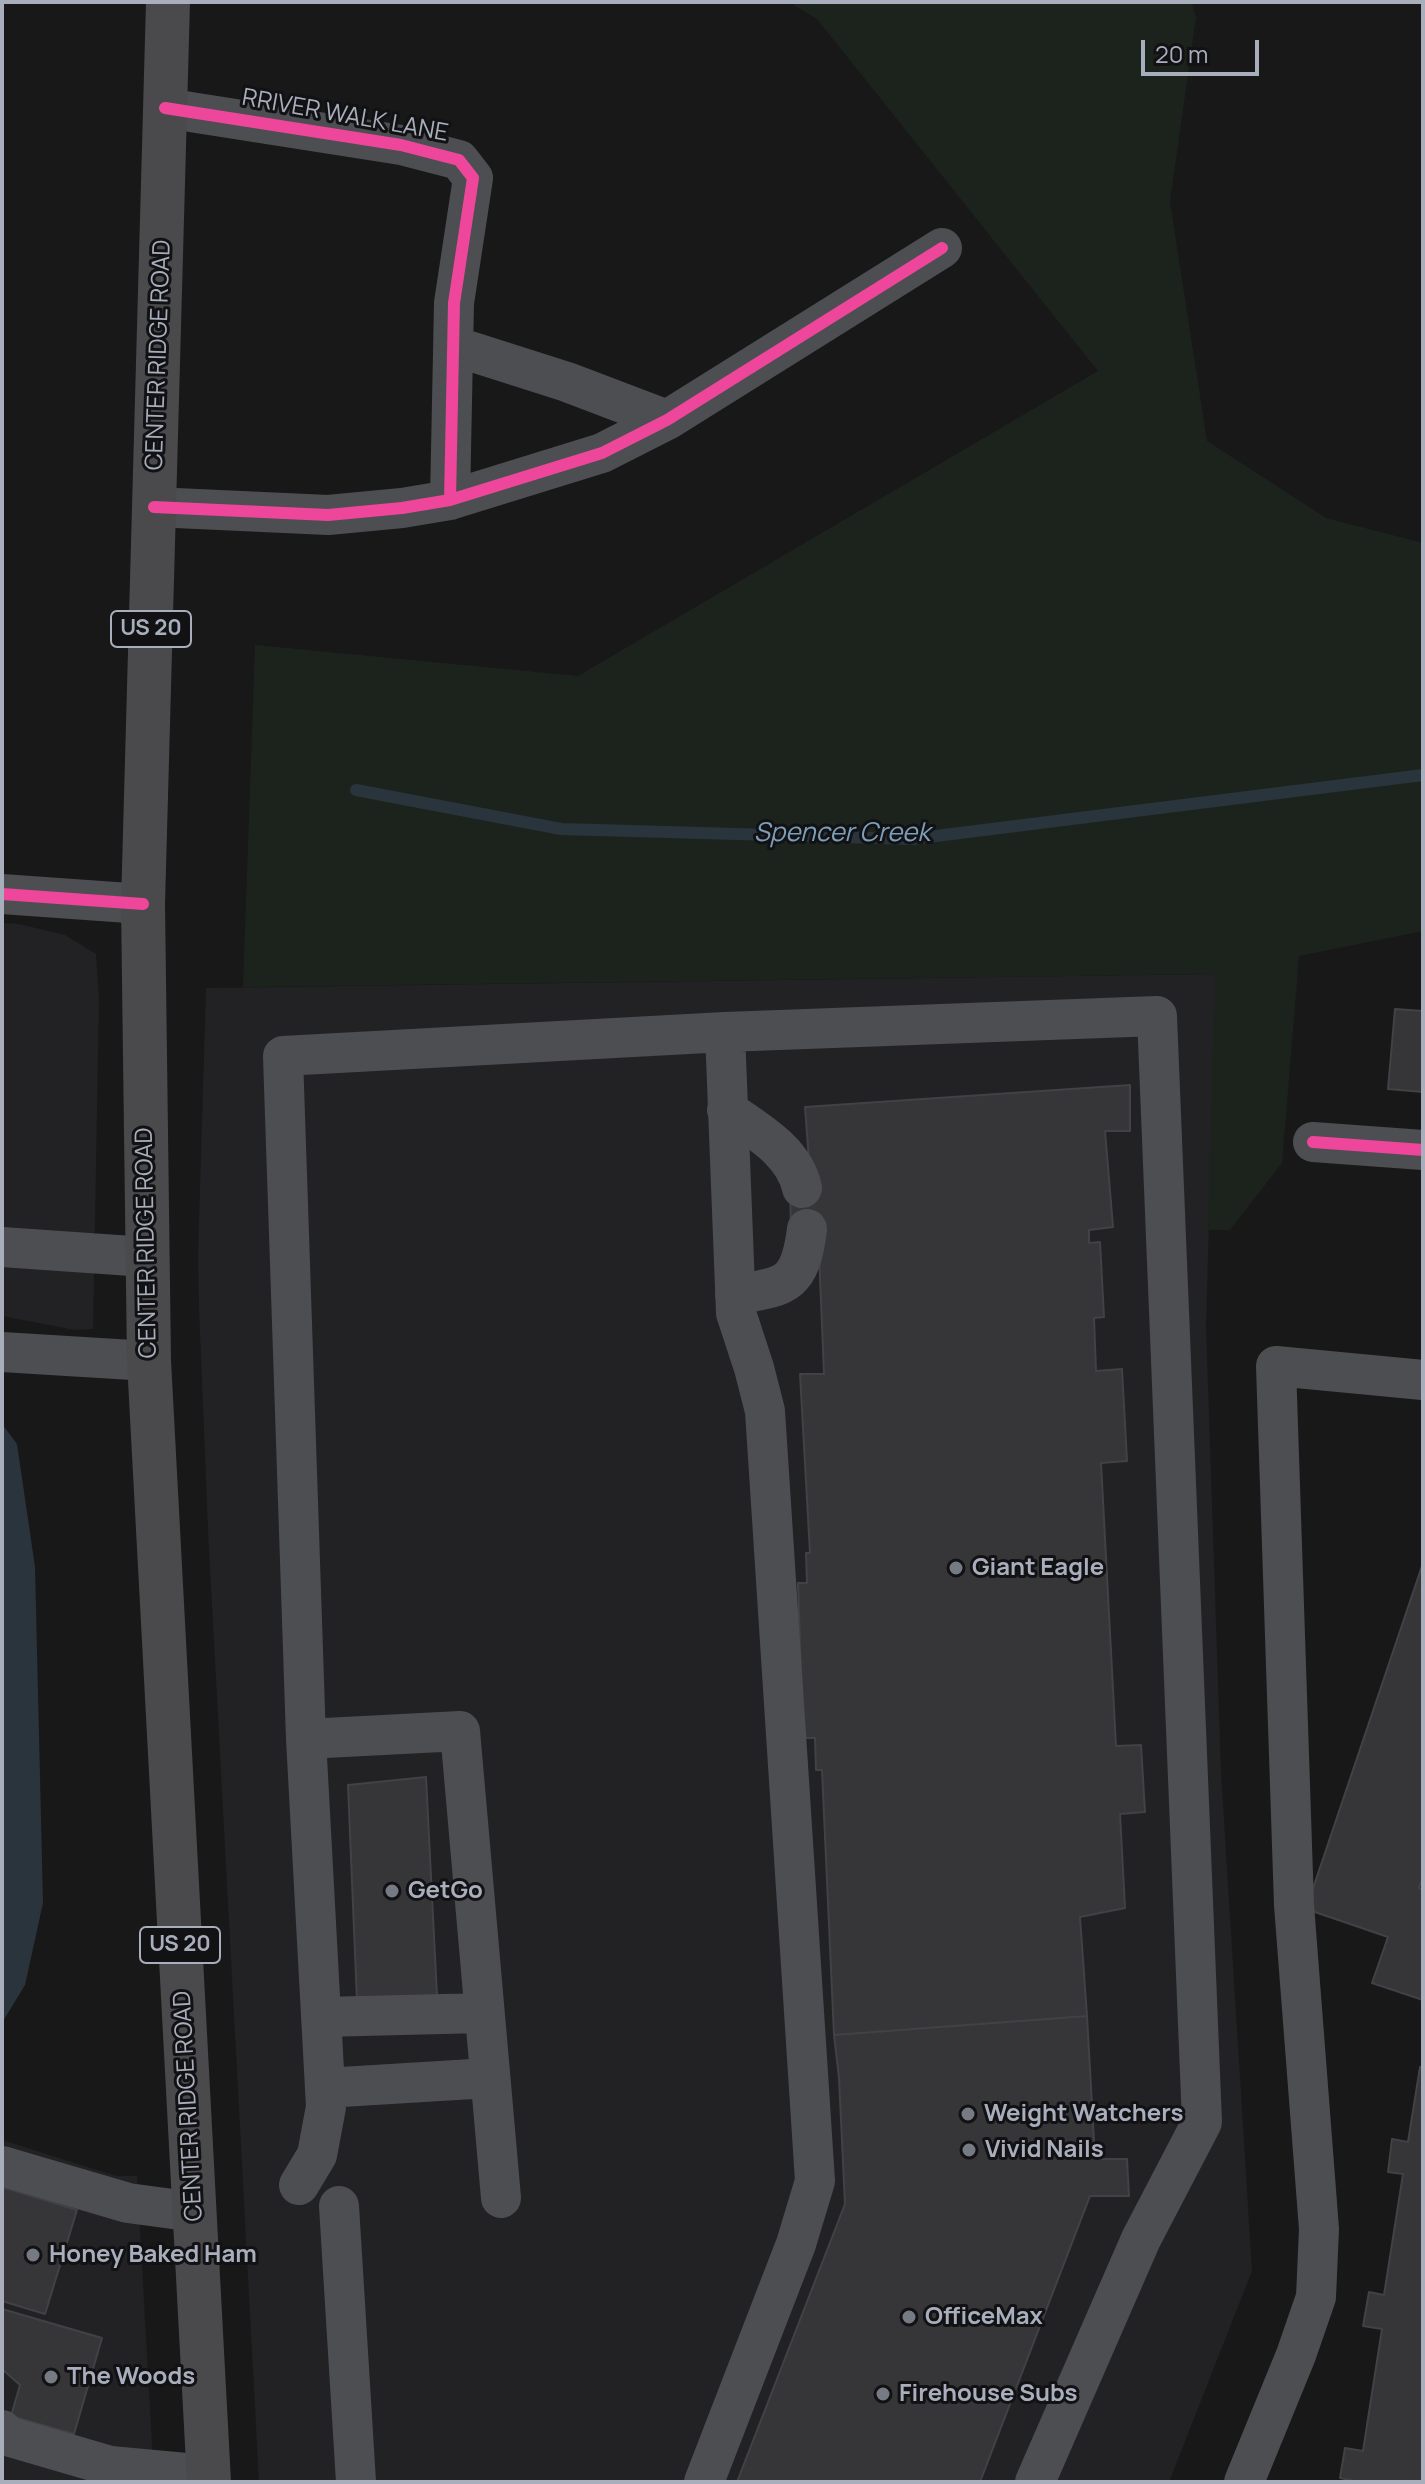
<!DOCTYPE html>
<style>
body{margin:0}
#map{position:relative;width:1425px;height:2484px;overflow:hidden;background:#181819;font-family:Manrope,sans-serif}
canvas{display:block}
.frame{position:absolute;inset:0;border:4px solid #a8aebb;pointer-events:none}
.scale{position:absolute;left:1141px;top:40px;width:118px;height:36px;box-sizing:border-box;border:4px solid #a8aebb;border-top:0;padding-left:10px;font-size:24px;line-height:28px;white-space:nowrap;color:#a8aebb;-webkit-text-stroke:6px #121215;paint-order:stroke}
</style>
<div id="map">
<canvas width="1425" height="2484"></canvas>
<div class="frame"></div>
<div class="scale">20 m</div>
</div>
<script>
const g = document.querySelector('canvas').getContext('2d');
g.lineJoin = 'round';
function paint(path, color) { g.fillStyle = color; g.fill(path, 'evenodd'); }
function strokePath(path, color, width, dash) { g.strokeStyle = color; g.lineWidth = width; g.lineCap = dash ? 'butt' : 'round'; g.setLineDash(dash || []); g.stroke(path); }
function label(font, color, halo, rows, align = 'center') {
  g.font = font + ' Manrope,sans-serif'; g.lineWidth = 6; g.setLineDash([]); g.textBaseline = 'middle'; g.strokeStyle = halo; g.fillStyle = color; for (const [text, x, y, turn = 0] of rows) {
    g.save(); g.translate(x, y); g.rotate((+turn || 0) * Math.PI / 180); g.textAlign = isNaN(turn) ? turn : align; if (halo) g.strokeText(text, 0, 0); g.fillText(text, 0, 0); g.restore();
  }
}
paint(new Path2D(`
 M2 923 19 924 65 935 96 954 99 1001 93 1329 75 1330 2 1316Z
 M1216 974 1206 1326 1221 1772 1252 2271 1169 2482H259L208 1530 199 1306 198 1257 206 988Z
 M2 2140 116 2176H137L154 2482H2Z`), '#222225');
paint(new Path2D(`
 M789 2H1191L1196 17 1170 202 1207 441 1326 518 1423 543V931L1299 956 1282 1163 1230 1230H1208L1215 974 243 987 255 645 578 676 1098 371 817 19Z`), '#1c231d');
paint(new Path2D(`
 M2 1424 17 1444 35 1567 43 1903 25 1985 2 2023Z`), '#2a343c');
strokePath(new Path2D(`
 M356 790 561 829 912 839 1423 775`), '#2a343c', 12);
const building = new Path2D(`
 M1395 1009 1423 1011V1092L1388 1089Z
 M1130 1085V1131H1105L1113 1227 1089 1230V1243L1100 1242 1104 1317 1094 1318 1096 1371 1122 1369 1127 1461 1101 1463 1116 1746 1141 1745 1145 1812 1120 1814 1125 1908 1080 1917 1087 2016 834 2035 822 1770H816L815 1738H803L798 1583H807L806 1553H810L800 1374H824L818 1229H791L790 1189 811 1188 805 1107Z
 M1423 1563V1877L1419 1888 1423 1890V2000L1372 1983 1388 1937 1306 1909Z
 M426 1777 437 1996 357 2002 348 1785Z
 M1087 2016 1095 2159H1127L1129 2196H1090L980 2482H737L845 2204 839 2078 834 2035Z
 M1420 2067H1423V2482H1359L1340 2478 1345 2448 1363 2451 1382 2329 1363 2326 1369 2292 1384 2295 1403 2174 1388 2172 1392 2139 1408 2142Z
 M2 2187 77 2210 45 2314 2 2301Z
 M2 2309 102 2338 74 2434 11 2416 20 2385 2 2369Z`);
paint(building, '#363638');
strokePath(building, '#414245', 2);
strokePath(new Path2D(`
 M165 108 401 145 459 160 473 178 454 303 450 500
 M454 346 567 382 667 420
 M154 507 328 515 402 508 450 500 602 453 667 420 942 248
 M2 894 143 904
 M725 1032 1157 1016 1202 2122 1141 2239 1035 2482
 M727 1110C757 1131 794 1151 802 1188
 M1313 1142 1423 1150
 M2 1247 146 1257
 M735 1295C786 1286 800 1286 807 1229
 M2 1352 149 1361
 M306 1739 460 1731 501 2198
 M321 2017 484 2013
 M325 2088 489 2078
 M2 2166 128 2203 195 2212
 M299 2185 317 2155 326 2107 306 1739 283 1056 725 1032 736 1313 754 1368 765 1411 815 2181 796 2244 704 2482
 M339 2206 356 2482
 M2 2430 4 2435 110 2466 208 2475
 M1244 2482 1296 2355 1316 2297 1319 2229 1294 1905 1276 1366 1423 1380`), '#4c4e52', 40);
strokePath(new Path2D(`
 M168 2 143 904 149 1361 209 2482`), '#4a4a4d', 44);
strokePath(new Path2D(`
 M165 108 401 145 459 160 473 178 454 303 450 500
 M154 507 328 515 402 508 450 500 602 453 667 420 942 248
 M2 894 143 904
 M1313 1142 1423 1150`), '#ed469a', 12);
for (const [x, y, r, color] of [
 [956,1568,8,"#767a82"],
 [392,1891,8,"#767a82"],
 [968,2114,8,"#767a82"],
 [969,2150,8,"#767a82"],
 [33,2255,8,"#767a82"],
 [909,2317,8,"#767a82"],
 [51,2377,8,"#767a82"],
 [883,2394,8,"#767a82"]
]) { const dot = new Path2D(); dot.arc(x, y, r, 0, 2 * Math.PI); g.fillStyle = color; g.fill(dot); strokePath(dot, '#121215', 3); }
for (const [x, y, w] of [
 [151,629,80],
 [180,1945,80]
]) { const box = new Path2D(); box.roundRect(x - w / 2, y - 18, w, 36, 6); g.fillStyle = '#121215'; g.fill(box); strokePath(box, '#a8aebb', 2); }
label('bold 22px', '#a8aebb', null, [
 ["US 20",151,629],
 ["US 20",180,1945]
]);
label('24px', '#a8aebb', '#121215', [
 ["RRIVER WALK LANE",345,116,10],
 ["CENTER RIDGE ROAD",159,355,-88],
 ["CENTER RIDGE ROAD",147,1243,-91],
 ["CENTER RIDGE ROAD",189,2106,-93]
]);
label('bold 24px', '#a8aebb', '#121215', [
 ["Giant Eagle",972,1568],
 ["GetGo",408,1891],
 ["Weight Watchers",984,2114],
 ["Vivid Nails",985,2150],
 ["Honey Baked Ham",49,2255],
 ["OfficeMax",925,2317],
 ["The Woods",67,2377],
 ["Firehouse Subs",899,2394]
], 'left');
label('italic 26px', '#7c9eb9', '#121215', [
 ["Spencer Creek",842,834]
]);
</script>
